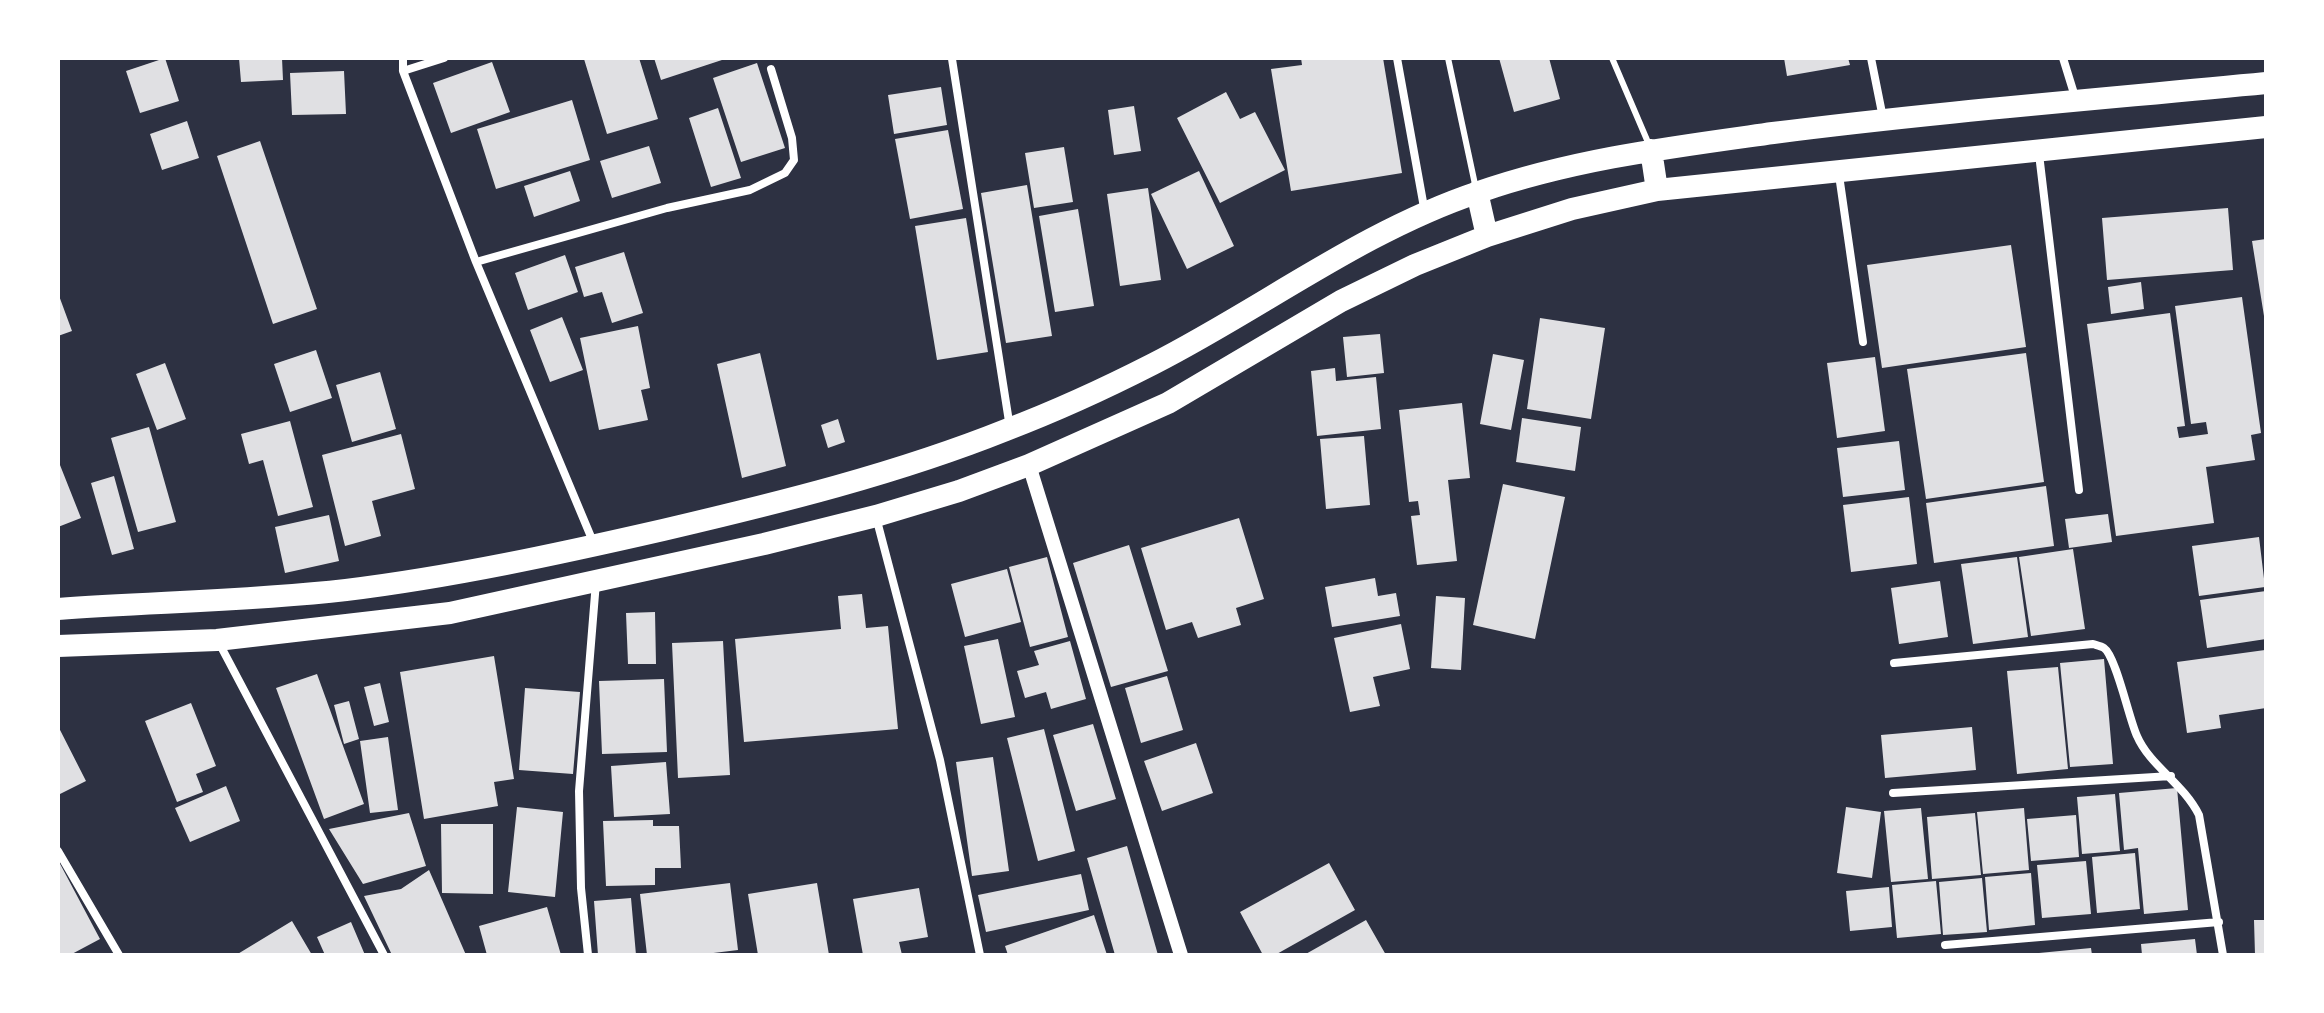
<!DOCTYPE html>
<style>
body{margin:0}
#map{position:relative;width:2324px;height:1013px;overflow:hidden;background:#2d3142;font-family:"Source Sans 3",sans-serif}
canvas{display:block}
.frame{position:absolute;inset:0;border:60px solid #fff;pointer-events:none}
</style>
<div id="map">
<canvas width="2324" height="1013"></canvas>
<div class="frame"></div>
</div>
<script>
const g = document.querySelector('canvas').getContext('2d');
g.lineJoin = 'round';
function paint(path, color) { g.fillStyle = color; g.fill(path, 'evenodd'); }
function strokePath(path, color, width, dash) { g.strokeStyle = color; g.lineWidth = width; g.lineCap = dash ? 'butt' : 'round'; g.setLineDash(dash || []); g.stroke(path); }
paint(new Path2D(`
 M165 58 179 101 140 113 126 71Z
 M239 58H282L283 80 241 82Z
 M639 58 658 119 607 134 584 59Z
 M654 58H725V59L661 80Z
 M1301 58H1383L1402 173 1291 191 1271 69 1302 65Z
 M1499 58H1549L1560 99 1514 112Z
 M1784 58H1848L1850 65 1787 76Z
 M492 62 510 112 451 133 433 83Z
 M757 63 785 148 741 162 713 78Z
 M344 71 346 114 292 115 290 73Z
 M941 87 947 125 894 134 888 95Z
 M1226 92 1240 119 1255 112 1285 170 1220 203 1177 118Z
 M572 100 590 160 496 189 477 129Z
 M1134 106 1141 151 1114 155 1108 110Z
 M718 108 741 178 711 187 689 118Z
 M187 121 199 158 162 170 150 134Z
 M948 130 963 209 910 219 895 139Z
 M260 141 317 309 273 324 217 156Z
 M649 146 661 183 612 198 600 161Z
 M1064 147 1073 202 1034 208 1025 153Z
 M570 171 580 201 534 217 524 186Z
 M1199 171 1234 246 1187 269 1151 194Z
 M1027 185 1052 336 1006 343 981 193Z
 M1148 188 1161 280 1120 286 1107 194Z
 M2228 208 2233 270 2107 280 2102 218Z
 M1078 209 1094 306 1055 312 1039 216Z
 M966 218 988 352 937 360 915 226Z
 M2266 239V316H2264L2252 241Z
 M2011 245 2026 347 1882 368 1867 265Z
 M624 252 643 313 612 323 602 292 584 297 575 267Z
 M565 255 578 292 528 310 515 273Z
 M2141 282 2144 309 2111 314 2108 287Z
 M58 293 72 331 58 336Z
 M2242 297 2261 433 2251 435 2255 460 2206 467 2214 523 2116 536 2087 324 2170 313 2185 426 2177 427 2179 438 2208 434 2206 422 2191 424 2175 306Z
 M562 317 583 370 550 382 530 330Z
 M1540 318 1605 328 1591 419 1527 409Z
 M638 326 650 388 641 390 648 420 599 430 580 338Z
 M1380 334 1384 373 1347 377 1343 337Z
 M316 350 332 398 290 412 274 364Z
 M760 353 786 466 742 478 717 364Z
 M2026 353 2044 482 1926 499 1907 369Z
 M1493 354 1524 360 1511 430 1480 424Z
 M1875 357 1885 431 1837 438 1827 363Z
 M165 363 186 419 157 430 136 374Z
 M1335 368 1336 381 1376 377 1381 429 1317 436 1311 371Z
 M380 372 396 429 352 442 336 385Z
 M1462 403 1470 478 1448 480 1457 561 1417 565 1411 516 1420 515 1418 501 1409 502 1399 410Z
 M1522 418 1581 427 1575 471 1516 462Z
 M838 419 845 442 828 448 821 425Z
 M290 421 313 507 278 516 263 460 249 464 241 434Z
 M149 427 176 522 138 532 111 438Z
 M401 434 415 489 372 501 381 536 345 546 322 455Z
 M1364 436 1370 505 1326 509 1320 439Z
 M1899 441 1905 490 1843 497 1837 448Z
 M58 460 81 518 58 527Z
 M114 476 134 549 112 555 91 483Z
 M1503 484 1565 497 1535 639 1473 625Z
 M2046 486 2054 546 1934 563 1926 503Z
 M1909 497 1917 564 1851 572 1843 505Z
 M2108 514 2112 542 2069 548 2065 519Z
 M329 515 339 561 285 573 275 527Z
 M1239 518 1264 599 1236 608 1241 625 1198 638 1192 622 1166 630 1141 548Z
 M2259 537 2265 587 2199 596 2192 546Z
 M1129 545 1168 671 1111 687 1073 563Z
 M2073 549 2085 629 2031 636 2019 557Z
 M1047 557 1068 637 1030 647 1009 567Z
 M2017 557 2028 637 1973 644 1961 564Z
 M1007 569 1021 622 965 637 951 584Z
 M1375 578 1378 596 1396 593 1400 616 1332 627 1325 587Z
 M1940 581 1948 637 1899 644 1891 588Z
 M2266 591V639L2207 648 2200 600Z
 M862 594 866 628 888 626 898 729 744 742 735 639 841 629 838 596Z
 M1436 596 1465 598 1461 670 1431 668Z
 M655 612 656 664H628L626 613Z
 M1401 624 1410 669 1373 677 1380 706 1350 712 1334 638Z
 M998 639 1015 717 981 724 964 646Z
 M723 641 730 775 678 778 672 643Z
 M1070 641 1086 699 1051 709 1046 692 1025 698 1017 671 1039 665 1034 651Z
 M2265 650 2266 708 2219 715 2221 728 2187 733 2177 662Z
 M494 656 514 779 494 782 498 806 424 819 400 672Z
 M2104 659 2113 764 2070 767 2060 663Z
 M2058 667 2068 769 2017 774 2007 671Z
 M317 674 364 804 324 819 276 688Z
 M1167 676 1183 730 1141 743 1125 688Z
 M664 679 667 752 602 754 599 681Z
 M380 683 389 722 374 726 364 687Z
 M525 688 580 692 573 774 519 770Z
 M349 701 359 739 344 744 334 705Z
 M191 703 216 766 196 774 203 792 177 802 145 721Z
 M1093 724 1116 799 1076 811 1053 735Z
 M58 726 86 781 58 795Z
 M1972 727 1976 770 1885 778 1881 735Z
 M1044 729 1075 851 1038 861 1007 738Z
 M388 737 398 810 370 813 360 741Z
 M1196 743 1213 793 1162 811 1144 761Z
 M993 757 1009 871 972 876 956 762Z
 M666 762 670 814 614 817 611 766Z
 M226 786 240 821 190 842 175 808Z
 M2177 788 2188 910 2144 914 2138 848 2124 850 2119 793Z
 M2115 794 2120 851 2082 854 2077 797Z
 M517 807 563 812 555 897 508 892Z
 M1846 807 1881 812 1872 878 1837 873Z
 M1921 808 1928 879 1891 882 1884 811Z
 M2024 808 2029 870 1983 874 1977 812Z
 M409 813 426 866 363 884 329 829Z
 M1975 813 1981 875 1932 879 1927 817Z
 M2076 815 2079 857 2031 861 2027 819Z
 M653 820V826H679L681 868H655V885L606 886 603 821Z
 M441 824H493V894L442 893Z
 M1127 846 1158 955H1115L1087 858Z
 M2135 853 2140 909 2097 913 2092 857Z
 M58 860 100 939 70 955H58Z
 M2086 861 2091 914 2042 918 2037 865Z
 M1329 863 1355 910 1275 955H1263L1240 912Z
 M429 870 466 955H392L364 896 401 889Z
 M2031 873 2035 925 1989 930 1985 877Z
 M1081 874 1089 910 986 932 978 895Z
 M1982 878 1987 932 1943 935 1939 882Z
 M1936 881 1941 934 1897 938 1892 885Z
 M730 883 738 950 697 955H647L640 894Z
 M817 883 829 955H758L748 894Z
 M1889 887 1892 927 1850 931 1846 891Z
 M919 888 928 937 899 942 902 955H863L853 899Z
 M631 898 636 955H598L594 901Z
 M547 907 561 955H487L479 926Z
 M1094 915 1107 955H1008L1005 946Z
 M1366 920 1386 955H1304Z
 M2254 920H2266V955H2255Z
 M292 921 312 955H236Z
 M351 922 365 955H325L317 937Z
 M2195 939 2197 955H2142L2141 944Z
 M2091 948 2092 955H2039V953Z`), '#e0e0e3');
strokePath(new Path2D(`
 M1448 58 1476 189
 M1612 58 1650 147`), '#fff', 6);
strokePath(new Path2D(`
 M403 58V71L476 262 594 544
 M1397 58 1425 213
 M1871 58 1883 118
 M2063 58 2076 100
 M952 59 1010 428
 M403 71 444 58
 M2039 154 2079 490
 M1839 175 1863 342
 M476 262 667 208 750 190 785 173 794 160 792 138 771 69
 M876 517 940 760 980 955
 M218 641 384 955
 M1894 663 2093 644C2096 645 2101 646 2104 648 2116 656 2129 719 2137 736 2150 766 2183 783 2199 815L2223 955
 M1893 793 2171 776
 M58 851 119 955
 M1945 945 2219 922
 M588 955 581 888 579 791 596 582`), '#fff', 8);
strokePath(new Path2D(`
 M1029 465 1181 955`), '#fff', 14);
strokePath(new Path2D(`
 M1651 150 1657 190
 M1477 192 1487 236
 M58 609C154 602 251 601 346 590 452 577 558 554 663 530 778 503 896 474 1006 430 1056 411 1106 388 1153 364 1263 308 1362 231 1479 192 1574 159 1673 147 1773 133 1937 112 2101 99 2266 83
 M58 646 217 640 450 613 764 544 876 516 959 491 1029 465 1168 403 1341 301 1415 265 1487 236 1572 209 1657 190 2266 127`), '#fff', 22);
</script>
